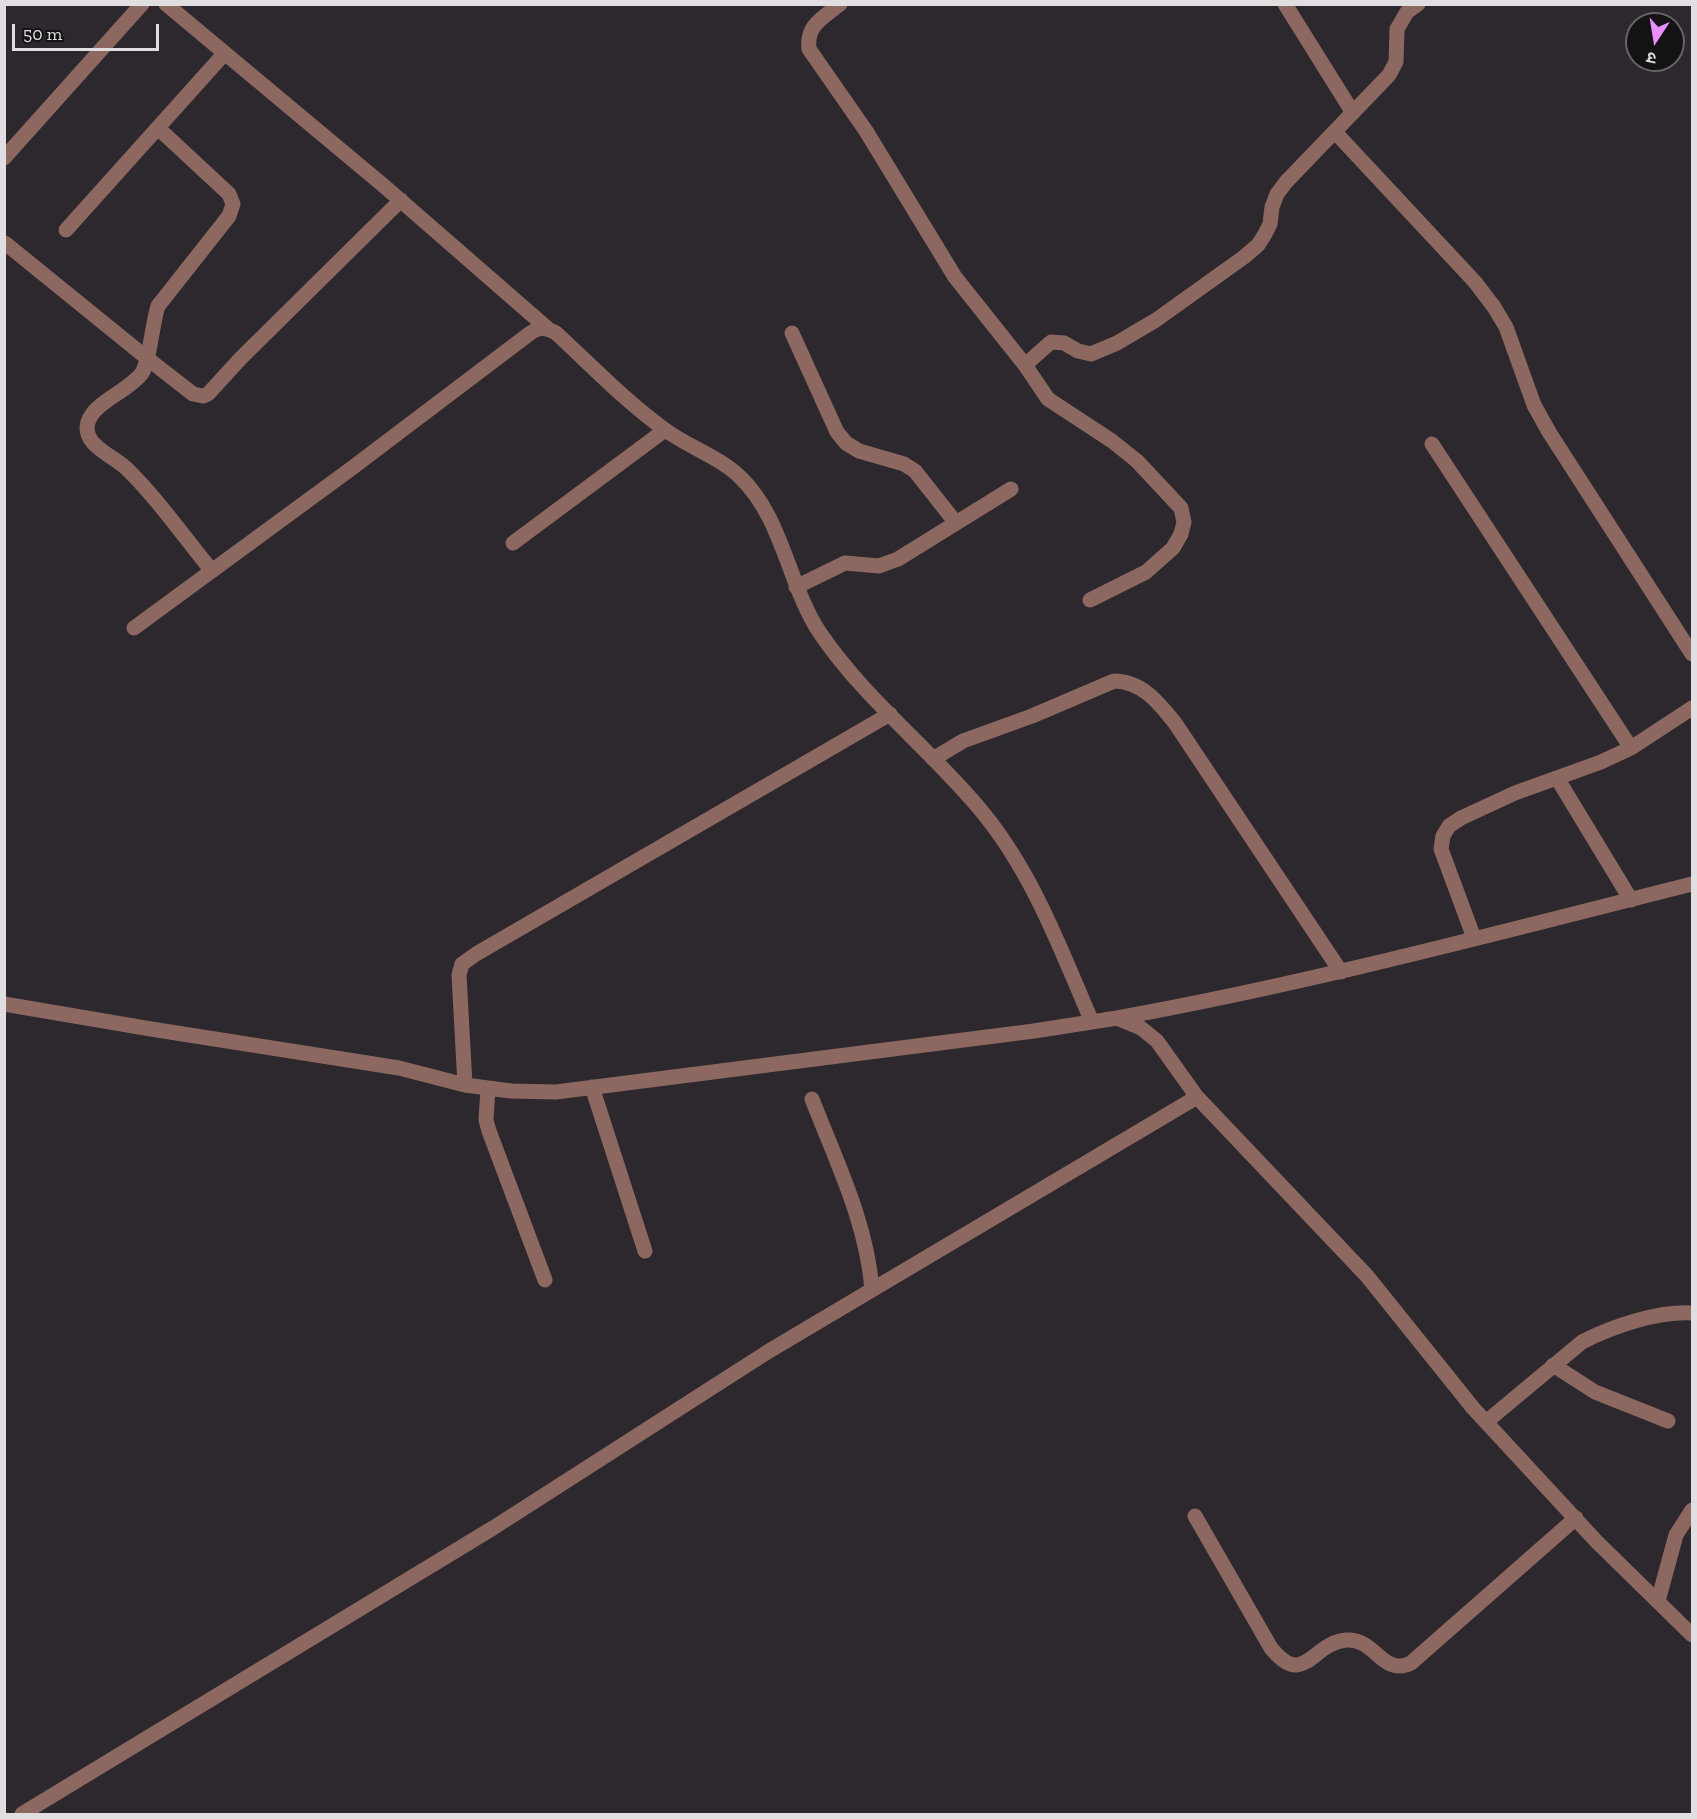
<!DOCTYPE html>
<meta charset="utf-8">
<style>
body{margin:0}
#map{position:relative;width:1697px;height:1819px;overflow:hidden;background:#2c282d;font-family:"Zilla Slab","Noto Sans Devanagari",serif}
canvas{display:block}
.frame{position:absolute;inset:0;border:6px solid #e1dee1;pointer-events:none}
.north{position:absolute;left:1625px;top:12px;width:60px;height:60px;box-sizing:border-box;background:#141214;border:2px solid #666466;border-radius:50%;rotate:192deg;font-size:16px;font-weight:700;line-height:24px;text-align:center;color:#e1dee1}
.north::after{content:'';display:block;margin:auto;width:21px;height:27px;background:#ea8dfd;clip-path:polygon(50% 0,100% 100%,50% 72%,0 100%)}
.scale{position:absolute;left:12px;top:24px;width:147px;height:27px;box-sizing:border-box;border:3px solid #e1dee1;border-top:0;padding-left:8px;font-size:18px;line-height:21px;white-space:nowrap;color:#e1dee1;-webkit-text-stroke:4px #141214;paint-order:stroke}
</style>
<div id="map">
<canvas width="1697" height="1819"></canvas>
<div class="frame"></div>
<div class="north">उ</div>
<div class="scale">50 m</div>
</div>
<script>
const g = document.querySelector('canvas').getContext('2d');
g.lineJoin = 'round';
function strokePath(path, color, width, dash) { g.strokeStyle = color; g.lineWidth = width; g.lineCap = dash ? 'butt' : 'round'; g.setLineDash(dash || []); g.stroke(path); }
strokePath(new Path2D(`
 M166 4 384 186 547 328
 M840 4C823 18 806 25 809 49L866 131 955 277 1025 365 1051 342 1064 343 1078 351 1091 354 1117 343 1156 320 1244 257 1258 245 1265 234 1270 224 1272 207 1277 194 1286 182 1389 75 1396 62 1397 29 1407 12 1418 4
 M1285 4 1353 113
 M158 128 229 194 233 204 229 216 158 306C152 324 150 360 142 373 129 391 94 402 88 422 81 445 114 456 126 468 158 499 184 537 212 571
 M1335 132 1475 282 1494 307 1506 327 1534 405 1549 432 1692 654
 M4 158 142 4
 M66 230 224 54
 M5 243 148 359 193 394 203 396 208 394 241 358 401 200
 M792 333 837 432 846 443 859 451 904 464 915 471 956 523
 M1025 365 1048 399 1112 441 1137 461 1181 508 1184 522 1181 534 1173 548 1146 572 1090 600
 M1432 444 1631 748
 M513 543 665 430
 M796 587 845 563 879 566 898 559 1011 489
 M134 628 352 468 529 334C539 327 545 327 556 333 591 365 625 401 664 429 688 447 718 456 740 477 783 518 788 585 820 633 866 701 933 751 984 814 1034 876 1061 950 1092 1022
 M933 759 963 741 1032 716 1114 681C1142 681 1159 703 1175 723L1341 972
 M1557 778 1631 900
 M1474 938 1441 849 1443 836 1449 826 1461 818 1515 793 1601 762 1631 748 1692 708
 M4 1004 151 1029 399 1068 465 1085 511 1091 556 1092 1034 1031 1117 1018 1141 1028 1157 1041 1197 1097 1367 1276 1473 1408 1596 1541 1692 1635
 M1117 1018C1311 983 1501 932 1692 884
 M465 1085 459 975 462 964 476 954 890 714
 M592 1087 645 1251
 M488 1088 486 1120 489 1131 545 1280
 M812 1099C836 1161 867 1223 872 1290
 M1553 1365 1595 1392 1668 1421
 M1486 1422 1582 1342C1613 1326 1658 1311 1692 1313
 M1195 1516 1271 1648C1304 1689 1312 1643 1346 1640 1376 1638 1382 1677 1411 1663L1576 1518
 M1658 1601 1676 1535 1692 1510
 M22 1814 493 1528 769 1351 1197 1097`), '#8c6861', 15);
</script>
